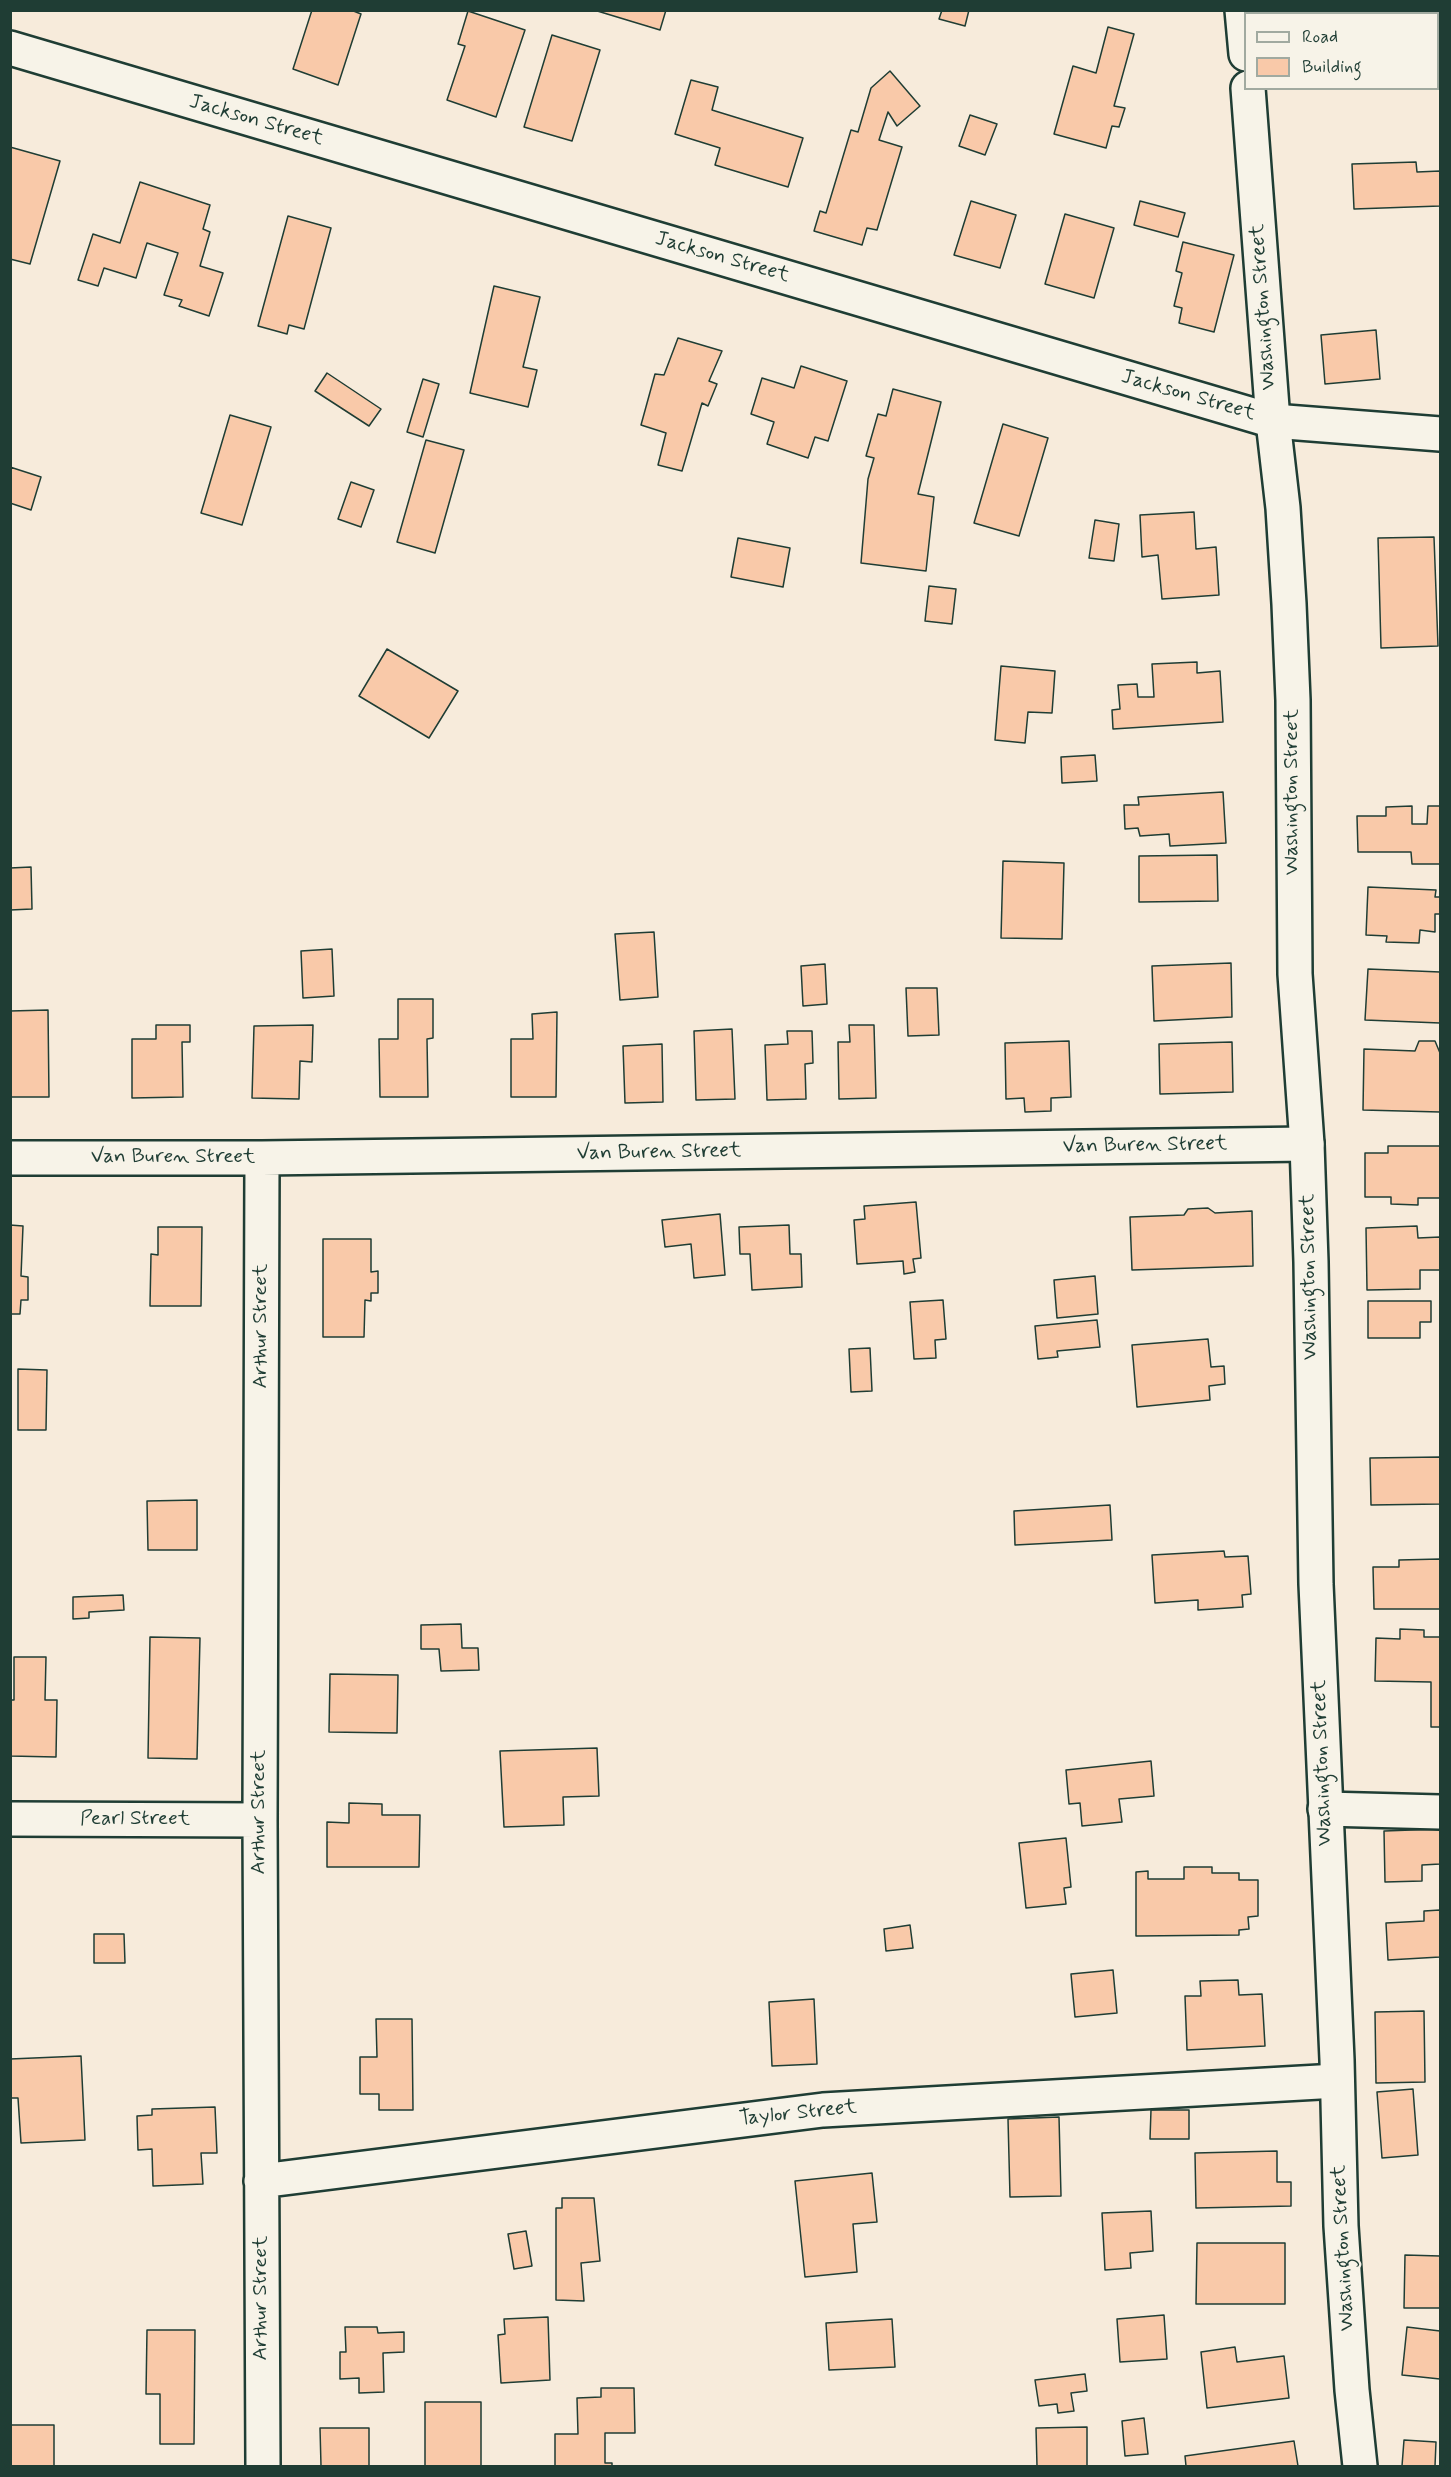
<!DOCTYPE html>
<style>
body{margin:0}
#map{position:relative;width:1451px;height:2477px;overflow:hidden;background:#f7ebdb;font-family:Mynerve,sans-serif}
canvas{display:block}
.frame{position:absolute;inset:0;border:12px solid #1f3d34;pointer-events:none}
.legend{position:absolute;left:1244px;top:12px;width:195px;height:78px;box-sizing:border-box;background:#f7f3e8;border:2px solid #a1aaa0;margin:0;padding:8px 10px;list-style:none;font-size:18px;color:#1f3d34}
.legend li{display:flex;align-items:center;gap:12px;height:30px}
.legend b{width:30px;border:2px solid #a1aaa0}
</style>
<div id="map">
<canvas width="1451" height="2477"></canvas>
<div class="frame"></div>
<ul class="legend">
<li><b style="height:8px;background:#f7f3e8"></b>Road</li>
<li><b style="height:16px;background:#f9c9a9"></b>Building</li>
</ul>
</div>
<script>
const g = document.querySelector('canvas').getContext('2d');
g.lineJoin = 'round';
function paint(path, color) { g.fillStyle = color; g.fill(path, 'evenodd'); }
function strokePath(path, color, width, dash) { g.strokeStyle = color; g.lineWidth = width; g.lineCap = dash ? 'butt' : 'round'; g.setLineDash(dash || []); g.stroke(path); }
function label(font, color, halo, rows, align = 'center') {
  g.font = font + ' Mynerve,sans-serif'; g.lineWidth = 4.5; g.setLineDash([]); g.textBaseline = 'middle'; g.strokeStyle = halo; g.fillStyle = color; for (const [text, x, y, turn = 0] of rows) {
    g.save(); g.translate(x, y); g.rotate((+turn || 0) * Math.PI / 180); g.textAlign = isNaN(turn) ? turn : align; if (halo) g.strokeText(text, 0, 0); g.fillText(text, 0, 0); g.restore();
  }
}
const building = new Path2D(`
 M312 10H351L361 14 338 85 293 69Z
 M594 10H666L660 30Z
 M942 10H969L965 26 939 19Z
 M468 11 525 30 496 117 447 100 465 46 458 44Z
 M1108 27 1134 34 1114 106 1125 108 1119 127 1112 126 1106 148 1054 134 1073 66 1096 73Z
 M552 35 600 50 572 141 524 127Z
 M890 71 920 106 897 126 888 112 879 140 902 147 877 230 867 228 862 245 814 231 820 211 826 213 851 130 858 132 871 88Z
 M691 80 718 87 712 110 803 138 788 187 715 165 720 148 675 134Z
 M970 115 997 124 985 155 959 146Z
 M10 147 60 161 30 264 10 259Z
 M1416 162 1417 172 1440 171V206L1354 209 1352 164Z
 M140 182 210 205 203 229 210 232 200 266 223 273 209 316 179 306 182 300 164 295 178 253 147 243 136 278 104 268 98 286 78 280 93 234 120 243Z
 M971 201 1016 215 1000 268 954 255Z
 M1140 201 1185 213 1178 237 1134 225Z
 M1065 214 1114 228 1094 298 1045 284Z
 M288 216 331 228 304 329 289 325 287 334 258 326Z
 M1183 242 1234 255 1214 332 1179 323 1182 308 1174 306 1182 273 1176 271Z
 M494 286 540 297 523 367 537 370 528 407 470 393Z
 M1376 330 1380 379 1325 384 1321 335Z
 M678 338 722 351 709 381 717 384 708 406 702 403 682 471 658 465 666 433 641 425 655 374 664 375Z
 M801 366 847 381 828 441 815 437 808 458 767 444 774 422 751 414 762 378 794 388Z
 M327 373 381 409 369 426 315 391Z
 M423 379 439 384 423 437 407 432Z
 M893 389 941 402 918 494 934 497 926 571 861 563 868 479 874 458 866 456 878 414 886 416Z
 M230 415 271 427 242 525 201 513Z
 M1003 424 1048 438 1019 536 974 523Z
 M426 440 464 450 435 553 397 542Z
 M10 467 41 477 31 510 10 503Z
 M351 482 374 490 361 527 338 519Z
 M1194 512 1196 549 1216 547 1219 595 1162 599 1158 555 1142 557 1140 515Z
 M1095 520 1119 524 1114 561 1089 558Z
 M1434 537 1438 646 1381 648 1378 538Z
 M738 538 790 548 783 587 731 577Z
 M929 586 956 589 952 624 925 621Z
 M387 649 458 691 429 738 359 696Z
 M1197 662V673L1220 671 1223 722 1113 729 1112 710 1120 709 1118 685 1137 684 1138 697H1154L1152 664Z
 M1001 666 1055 671 1052 713 1028 712 1025 743 995 740Z
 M1095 755 1097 781 1062 783 1061 757Z
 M1223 792 1226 843 1170 846 1169 834 1140 836 1138 828 1125 829 1124 805H1139L1138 797Z
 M1412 806V824H1427L1428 806H1440V864H1412L1411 852H1358L1357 816H1386V807Z
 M1217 855 1218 901 1139 902V856Z
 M1003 861 1064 863 1062 939 1001 938Z
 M31 867 32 909 10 910V868Z
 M1368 887 1436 890 1435 897H1440V914H1435V932L1420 930 1419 943 1386 942 1387 936 1366 935Z
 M654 932 658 997 620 1000 615 934Z
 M332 949 334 996 303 998 301 951Z
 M1231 963 1232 1017 1154 1021 1152 966Z
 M825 964 827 1004 803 1006 801 966Z
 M1368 969 1440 972V1023L1365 1020Z
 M906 988H937L939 1035 908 1036Z
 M398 999H433V1038L427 1039 428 1097H380L379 1039H398Z
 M48 1010 49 1097H10V1011Z
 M557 1012 556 1097H511V1039H533L532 1014Z
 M156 1025H190V1042H182L183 1097 132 1098V1039H156Z
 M313 1025 312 1062 300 1061 299 1099 252 1098 254 1026Z
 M849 1025H874L876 1098 839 1099 838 1042H850Z
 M732 1029 735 1099 696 1100 694 1031Z
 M787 1031H812L813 1063 805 1064 806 1099 767 1100 765 1045 788 1044Z
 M1069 1041 1071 1097 1051 1098V1111L1025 1112 1024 1098 1006 1099 1005 1043Z
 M1419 1041H1435L1440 1053V1112L1363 1110 1364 1049 1415 1051Z
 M1232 1042 1233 1092 1160 1094 1159 1044Z
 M662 1044 663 1102 625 1103 623 1046Z
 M1388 1146H1440V1198H1418V1205L1391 1204V1197H1365V1153H1388Z
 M916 1202 921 1258 913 1259 915 1272 904 1274 903 1261 857 1264 854 1220 865 1219 864 1206Z
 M1208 1208 1215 1213 1252 1211 1253 1266 1132 1270 1130 1217 1184 1215 1188 1209Z
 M720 1214 725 1275 694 1278 691 1244 665 1247 662 1220Z
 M10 1225 23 1226 21 1276 28 1277V1300H21L20 1314H10Z
 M789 1225 790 1254H801L802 1287 752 1290 750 1254H740L739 1227Z
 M1417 1226 1418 1238 1440 1237V1270H1420V1289L1367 1290 1366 1228Z
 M158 1227H202L201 1306H150L151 1254 158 1255Z
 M323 1239H371V1272L378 1271V1293H371V1301L365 1300 364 1337H323Z
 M1095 1276 1098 1314 1057 1318 1054 1280Z
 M943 1300 946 1339 935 1340 936 1358 914 1359 910 1302Z
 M1368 1301H1431V1322H1420V1338H1368Z
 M1097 1320 1100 1347 1057 1351 1058 1357 1038 1359 1035 1326Z
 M1208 1339 1211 1367 1224 1366 1225 1384 1209 1386 1210 1400 1137 1407 1132 1345Z
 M870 1348 872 1391 851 1392 849 1349Z
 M18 1369 47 1370 46 1430H18Z
 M1440 1457V1504L1371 1505 1370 1458Z
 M197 1500V1550H148L147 1501Z
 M1110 1505 1112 1540 1015 1545 1014 1511Z
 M1224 1551 1225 1557 1248 1556 1251 1594 1242 1595 1243 1607 1198 1610V1600L1155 1603 1152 1555Z
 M1440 1559V1609H1374L1373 1567H1399V1560Z
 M123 1595 124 1610 89 1612V1618L73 1619V1597Z
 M461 1624 462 1648H478L479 1670 441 1671 439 1649H421V1625Z
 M1400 1629 1424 1630V1637H1440V1727H1431V1682L1375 1681 1376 1638 1400 1639Z
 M150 1637 200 1638 197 1759 148 1758Z
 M14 1657H46L45 1700H57L56 1757 10 1756V1700H14Z
 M330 1674 398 1675 397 1733 329 1732Z
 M597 1748 599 1796 563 1797 564 1825 504 1827 500 1751Z
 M1151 1761 1154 1796 1119 1799 1122 1822 1082 1826 1080 1803 1069 1804 1066 1770Z
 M349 1803 382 1804V1815H420L419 1867H327V1822L349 1823Z
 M1440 1829V1864L1422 1865V1881L1385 1882 1384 1831Z
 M1066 1838 1071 1887 1064 1888 1066 1904 1026 1908 1019 1843Z
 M1184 1867H1212V1873H1239V1880H1258V1916L1248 1917 1249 1929 1239 1930V1935L1136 1936V1872L1148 1871V1879H1184Z
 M1440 1910V1957L1388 1960 1386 1923 1424 1921V1911Z
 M910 1925 913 1948 886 1951 884 1929Z
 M94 1934H124L125 1963H94Z
 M1113 1970 1117 2013 1075 2017 1071 1974Z
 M1238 1980 1239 1995 1262 1994 1265 2046 1187 2050 1185 1996H1201L1200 1981Z
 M814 1999 817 2064 772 2066 769 2002Z
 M1424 2011 1425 2082 1376 2083 1375 2012Z
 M376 2019H412L413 2110H379V2094H360V2057H377Z
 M81 2056 85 2140 21 2143 18 2098H10V2059Z
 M1413 2089 1418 2155 1382 2158 1377 2092Z
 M215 2107 217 2153H201L203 2184 153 2186 152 2149 138 2150 137 2116 152 2115V2109Z
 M1151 2110H1189V2139H1150Z
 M1059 2117 1061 2196 1010 2197 1008 2119Z
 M1277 2151V2182H1291V2206L1196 2208 1195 2153Z
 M872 2173 877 2222 853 2224 857 2272 805 2277 795 2181Z
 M562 2198H594L600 2261 581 2263 584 2301 556 2300V2208H562Z
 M1151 2211 1153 2251 1130 2253 1131 2268 1105 2270 1102 2213Z
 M526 2231 532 2266 514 2269 508 2234Z
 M1197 2243H1285V2304H1196Z
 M1405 2255 1440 2256V2308H1404Z
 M1164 2315 1167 2359 1120 2362 1117 2319Z
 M548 2317 550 2380 501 2383 498 2335 505 2334 504 2319Z
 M892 2319 895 2367 829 2370 826 2323Z
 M345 2327H377L378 2333 404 2332V2352L383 2353 384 2392 359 2393V2378L340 2379V2352H346Z
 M1407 2327 1440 2331V2379L1402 2375Z
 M147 2330H195L194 2444H160V2394H146Z
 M1235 2347 1237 2362 1284 2356 1289 2398 1207 2408 1201 2352Z
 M1085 2374 1087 2391 1071 2393 1074 2411 1058 2413 1057 2404 1039 2406 1035 2380Z
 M601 2388H634L635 2433H605V2463H612V2466H555V2434H578L577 2398 601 2397Z
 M425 2402H481V2466H425Z
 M1144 2418 1148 2454 1125 2456 1122 2421Z
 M10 2425H54V2466H10Z
 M1087 2427V2466H1037L1036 2428Z
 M320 2428H369V2466H321Z
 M1404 2440 1436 2442 1435 2466H1402Z
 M1294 2441 1298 2466H1186L1185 2456Z`);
paint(building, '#f9c9a9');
strokePath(building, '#1f3d34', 1.5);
const street = new Path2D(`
 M10 48 1273 421 1440 434
 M10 1158H262L1307 1144
 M262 1158 260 1820 263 2466
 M1325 1809 1440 1812
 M10 1819 260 1820
 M261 2181 823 2110 1337 2081`);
const secondary = new Path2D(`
 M1242 10 1246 54
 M1248 88 1273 421 1283 508 1289 604 1293 700 1295 974 1307 1144 1311 1262 1316 1584 1337 2060 1341 2226 1352 2390 1360 2466`);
strokePath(street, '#1f3d34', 38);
strokePath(secondary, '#1f3d34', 38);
strokePath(street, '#f7f3e8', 33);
strokePath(secondary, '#f7f3e8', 33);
label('21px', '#1f3d34', '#f7f3e8', [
 ["Jackson Street",256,121,16],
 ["Jackson Street",722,258,16],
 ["Washington Street",1264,307,-94],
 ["Jackson Street",1188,396,16],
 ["Washington Street",1293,792,-90],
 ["Van Buren Street",1145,1146,-1],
 ["Van Buren Street",659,1153,-1],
 ["Van Buren Street",173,1158],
 ["Washington Street",1310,1277,-91],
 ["Arthur Street",262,1326,-90],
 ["Washington Street",1323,1763,-92],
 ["Arthur Street",260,1812,-90],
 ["Pearl Street",135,1820],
 ["Taylor Street",798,2114,-6],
 ["Washington Street",1344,2248,-93],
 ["Arthur Street",262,2298,-90]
]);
</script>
